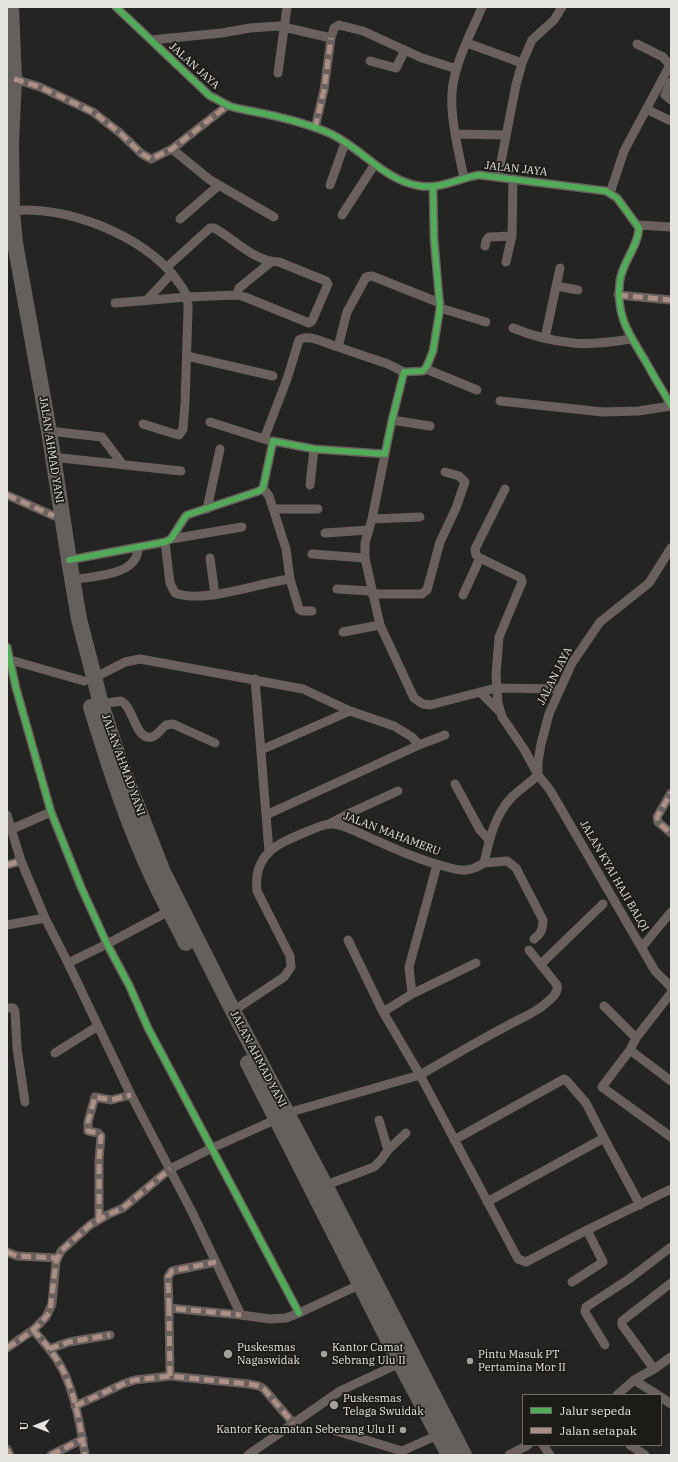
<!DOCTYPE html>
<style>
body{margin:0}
#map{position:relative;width:678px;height:1462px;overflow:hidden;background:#242422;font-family:"IBM Plex Serif",serif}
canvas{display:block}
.frame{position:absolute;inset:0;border:8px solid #e5e4e1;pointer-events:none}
.legend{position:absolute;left:522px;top:1394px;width:140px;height:52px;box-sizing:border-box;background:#1c1b17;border:1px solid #6c6b68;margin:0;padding:5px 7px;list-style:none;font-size:12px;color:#e5e4e1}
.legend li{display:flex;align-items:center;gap:8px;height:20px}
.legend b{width:20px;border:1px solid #6c6b68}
.north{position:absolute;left:16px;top:1406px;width:40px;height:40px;-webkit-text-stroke:3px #1c1b17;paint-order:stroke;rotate:270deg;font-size:11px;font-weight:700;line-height:16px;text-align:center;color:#e5e4e1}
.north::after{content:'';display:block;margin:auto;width:14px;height:18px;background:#e5e4e1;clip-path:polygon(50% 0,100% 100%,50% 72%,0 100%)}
</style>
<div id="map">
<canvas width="678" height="1462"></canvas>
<div class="frame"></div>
<ul class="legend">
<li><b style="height:5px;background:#51ab58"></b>Jalur sepeda</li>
<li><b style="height:5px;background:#ac8f84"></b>Jalan setapak</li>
</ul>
<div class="north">U</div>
</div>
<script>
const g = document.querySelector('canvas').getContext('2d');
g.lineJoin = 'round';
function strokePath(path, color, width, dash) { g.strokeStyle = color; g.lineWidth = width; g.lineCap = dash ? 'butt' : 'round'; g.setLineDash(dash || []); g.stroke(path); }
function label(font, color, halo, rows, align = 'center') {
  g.font = font + ' "IBM Plex Serif",serif'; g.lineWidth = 3.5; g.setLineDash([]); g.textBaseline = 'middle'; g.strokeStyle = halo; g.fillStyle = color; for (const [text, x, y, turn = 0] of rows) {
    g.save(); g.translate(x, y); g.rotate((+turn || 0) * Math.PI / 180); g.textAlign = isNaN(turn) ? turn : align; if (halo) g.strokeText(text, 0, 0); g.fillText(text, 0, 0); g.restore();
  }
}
strokePath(new Path2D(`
 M116 7 210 96C217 99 223 103 229 106 238 109 247 110 256 112 281 117 306 123 329 133 361 147 384 181 420 186 442 189 459 178 479 175L606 191 617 198 639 228C638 247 623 261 620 280 615 315 629 334 646 362 654 377 663 391 671 405
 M151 40 222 33 250 28 279 26 331 38 334 28 339 25 363 31 422 58 457 69
 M467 43 522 63
 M637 44 663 57 670 65
 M370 61 396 68 405 50
 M278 73 287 7
 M11 78 40 87 93 112 120 133 142 154 151 159 172 149 228 105
 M671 82 665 95 671 100
 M646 109 671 121
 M315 128 324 90 331 38
 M456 134 506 135
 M172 149 210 180 274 217
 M498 177 516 85 522 63 532 40 554 20 562 7
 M464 178C459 154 450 117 452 93 454 63 471 34 482 7
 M330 185 345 143
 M610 193 624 151 671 63
 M12 211C64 204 145 236 176 279 180 285 186 291 187 298 188 301 188 306 188 310L185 403 183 429 179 435 175 434 143 424
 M342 215 375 164
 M180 219 219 185
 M638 225 671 227
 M485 246 486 241 489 237 512 236 513 179
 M506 262 512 236
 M556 286 578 290
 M237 295 239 288 271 262
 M618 295 671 300
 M147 300 172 273
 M115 303 187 297 237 295 245 297 309 323 312 321 328 284 326 281 279 262C254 262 235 239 214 228H210L167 267
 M440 308 486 322
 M513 328C532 336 553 341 573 343 592 345 612 342 631 339
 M545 338 560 268
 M338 347 388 364 404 372
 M187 356 273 376
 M426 369 477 390
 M500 401 603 412 638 411 671 406
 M392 420 430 426
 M210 422 270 441
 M49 431 102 437 123 465
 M264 439 287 379 299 340C309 333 327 344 338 347L347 312 366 277 372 276 440 303
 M385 454 372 519 365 543V558L380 625 414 698 423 704 430 705 496 688 560 689
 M52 457 181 471
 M310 485 314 449
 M263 488 269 496 286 549 290 579
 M505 489 475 549 476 555 480 558 515 575 521 578 522 582 499 637 496 675 498 703 502 717 524 749 538 775 550 790 655 971 671 987
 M7 495 54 516
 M207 509 220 449
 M273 509H318
 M372 519 420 517
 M325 533 369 530
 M171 539 242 527
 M165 542 170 583 175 593C204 604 258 583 290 579L299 609 302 611H312
 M312 554 365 558
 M210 558 215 595
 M69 560 165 542 171 539 185 517 187 515 259 491 263 488 273 441 314 449 385 454 392 420 404 372 423 371 427 366 433 351 440 308 434 239 433 187
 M72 580C93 576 139 576 138 547
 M337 589 372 591
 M372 594H422L427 590 440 542 456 508 465 482 459 476 445 472
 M463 595 480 558
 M343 632 380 625
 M7 647 16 688 51 812 81 887 107 944 129 985 148 1028 299 1313
 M7 659 84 681
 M94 678 125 662 140 659 303 689 350 711 394 726 412 737 419 745
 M255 679 269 851
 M480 692 499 711
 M101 704 121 701C134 707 135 741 152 737 158 735 162 728 166 725L173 724 215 743
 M261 750 350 711
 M538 774V762L541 744 549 714 572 663 600 622 649 583 671 548
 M455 784 480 830 489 840
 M671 793 657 817 658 822 671 833
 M7 815 21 861 45 918 68 963 131 1095 192 1212 241 1315 270 1319 286 1318 299 1313 361 1284
 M266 815 419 745 445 735
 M331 823 352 812 398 791
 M12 829 51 812
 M484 863 507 861 516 868 543 920C543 929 541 934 534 939
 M7 865 21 861
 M7 925 45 918
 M642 947 671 912
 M529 950 557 985C559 993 551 999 545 1004 534 1014 518 1019 505 1027 476 1042 448 1059 420 1075L518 1259 526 1262 587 1230 671 1189
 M68 963 107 944 169 911
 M541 964 603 904
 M671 993 636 1038 630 1050 602 1087 671 1137
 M412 994 476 963
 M604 1006 636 1038
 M7 1008H13L15 1011 17 1048 25 1102
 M233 1011 284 977 291 967 290 956 257 891C253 854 277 844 306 832 313 829 325 823 332 824 343 824 354 831 364 835 391 847 418 860 447 867 451 868 457 870 462 870 470 871 477 867 484 863 489 840 495 814 512 797 520 789 530 783 538 775
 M383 1012 412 994 409 967 437 865
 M630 1050 671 1081
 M55 1053 98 1026
 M287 1113 420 1075 383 1012 348 940
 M379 1120 388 1150
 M454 1140 564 1079 567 1081 586 1103 604 1138
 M326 1187 334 1182 374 1167 381 1160 388 1150 406 1133
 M487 1202 604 1138 640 1205
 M99 1219V1160L101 1136 98 1133 88 1131V1122L95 1097 111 1100 131 1095
 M7 1252 17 1256 57 1258
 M572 1282 603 1262 587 1230
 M169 1308 168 1277 172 1271 216 1262
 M33 1330C43 1341 53 1352 60 1365 74 1388 81 1428 85 1455
 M605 1345 585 1312 586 1307 629 1279 671 1247
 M7 1348 33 1330 46 1317 52 1304 56 1262 61 1251 90 1225 107 1215 123 1208 170 1169 212 1148 277 1119
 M49 1349 69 1342 110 1335
 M654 1369 622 1325V1321L671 1283
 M170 1376 169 1308 241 1315
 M634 1380 658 1395
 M617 1395 634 1380 654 1369 671 1357
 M661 1397 671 1404
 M75 1406 123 1384 135 1380 170 1376 249 1384 259 1386 264 1389 293 1423
 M336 1431 402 1451
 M543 1445 550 1455
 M630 1445 645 1455
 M7 1449 10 1455
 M51 1455 83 1439
 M248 1455 340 1391 400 1363
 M402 1455V1451L438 1435
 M509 1455 528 1445`), '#6a615f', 9);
strokePath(new Path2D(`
 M11 7 14 79 11 143 12 211 15 243 49 431 69 560 79 619 101 704 122 768 163 872 233 1011 326 1187 464 1455
 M91 707C109 766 128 825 154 880 164 902 176 922 186 943
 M248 1063 400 1363 449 1455`), '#65605d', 16);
strokePath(new Path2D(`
 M14 79 40 87 93 112 120 133 142 154 151 159 172 149 228 105
 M315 128 324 90 331 38
 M618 295 671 300
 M7 495 54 516
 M668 831 658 822 657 817 671 793
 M7 865 21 861
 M99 1219V1160L101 1136 98 1133 88 1131V1122L95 1097 111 1100 131 1095
 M7 1252 17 1256 57 1258
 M169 1308 168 1277 172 1271 216 1262
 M33 1330C43 1341 53 1352 60 1365 74 1388 81 1428 85 1455
 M7 1348C23 1338 40 1327 50 1311L56 1262 61 1251 90 1225 107 1215 123 1208 170 1169
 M49 1349 69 1342 110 1335
 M170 1376 169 1308 241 1315
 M75 1406 123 1384 135 1380 170 1376 249 1384 259 1386 264 1389 293 1423
 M7 1449 10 1455
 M51 1455 83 1439`), '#ac8f84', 5, [10, 5]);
strokePath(new Path2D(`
 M116 7 210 96C217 99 223 103 229 106 238 109 247 110 256 112 281 117 306 123 329 133 361 147 384 181 420 186 442 189 459 178 479 175L606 191 617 198 639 228C638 247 623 261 620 280 615 315 629 334 646 362 654 377 663 391 671 405
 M69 560 165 542 171 539 185 517 187 515 259 491 263 488 273 441 314 449 385 454 392 420 404 372 423 371 427 366 433 351 440 308 434 239 433 187
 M7 647 16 688 51 812 81 887 107 944 129 985 148 1028 299 1313`), '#51ab58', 6);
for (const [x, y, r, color] of [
 [228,1354,5,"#a1a19e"],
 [324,1354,4,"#a1a19e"],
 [470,1361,4,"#a1a19e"],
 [334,1405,5,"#a1a19e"],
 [403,1430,4,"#a1a19e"]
]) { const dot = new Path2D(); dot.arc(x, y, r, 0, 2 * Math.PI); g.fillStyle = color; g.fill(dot); strokePath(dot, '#1c1b17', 1.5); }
label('11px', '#e5e4e1', '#1c1b17', [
 ["JALAN JAYA",194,66,42],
 ["JALAN JAYA",516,169,6],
 ["JALAN AHMAD YANI",51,450,81],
 ["JALAN JAYA",555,676,-63],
 ["JALAN AHMAD YANI",123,765,70],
 ["JALAN MAHAMERU",392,834,21],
 ["JALAN KYAI HAJI BALQI",614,876,60],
 ["JALAN AHMAD YANI",258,1059,62]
]);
label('11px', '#e5e4e1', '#1c1b17', [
 ["Puskesmas",237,1348],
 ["Nagaswidak",237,1361],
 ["Kantor Camat",332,1348],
 ["Sebrang Ulu II",332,1361],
 ["Pintu Masuk PT",478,1355],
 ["Pertamina Mor II",478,1368],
 ["Puskesmas",343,1399],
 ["Telaga Swuidak",343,1412],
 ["Kantor Kecamatan Seberang Ulu II",395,1430,"right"]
], 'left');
</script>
